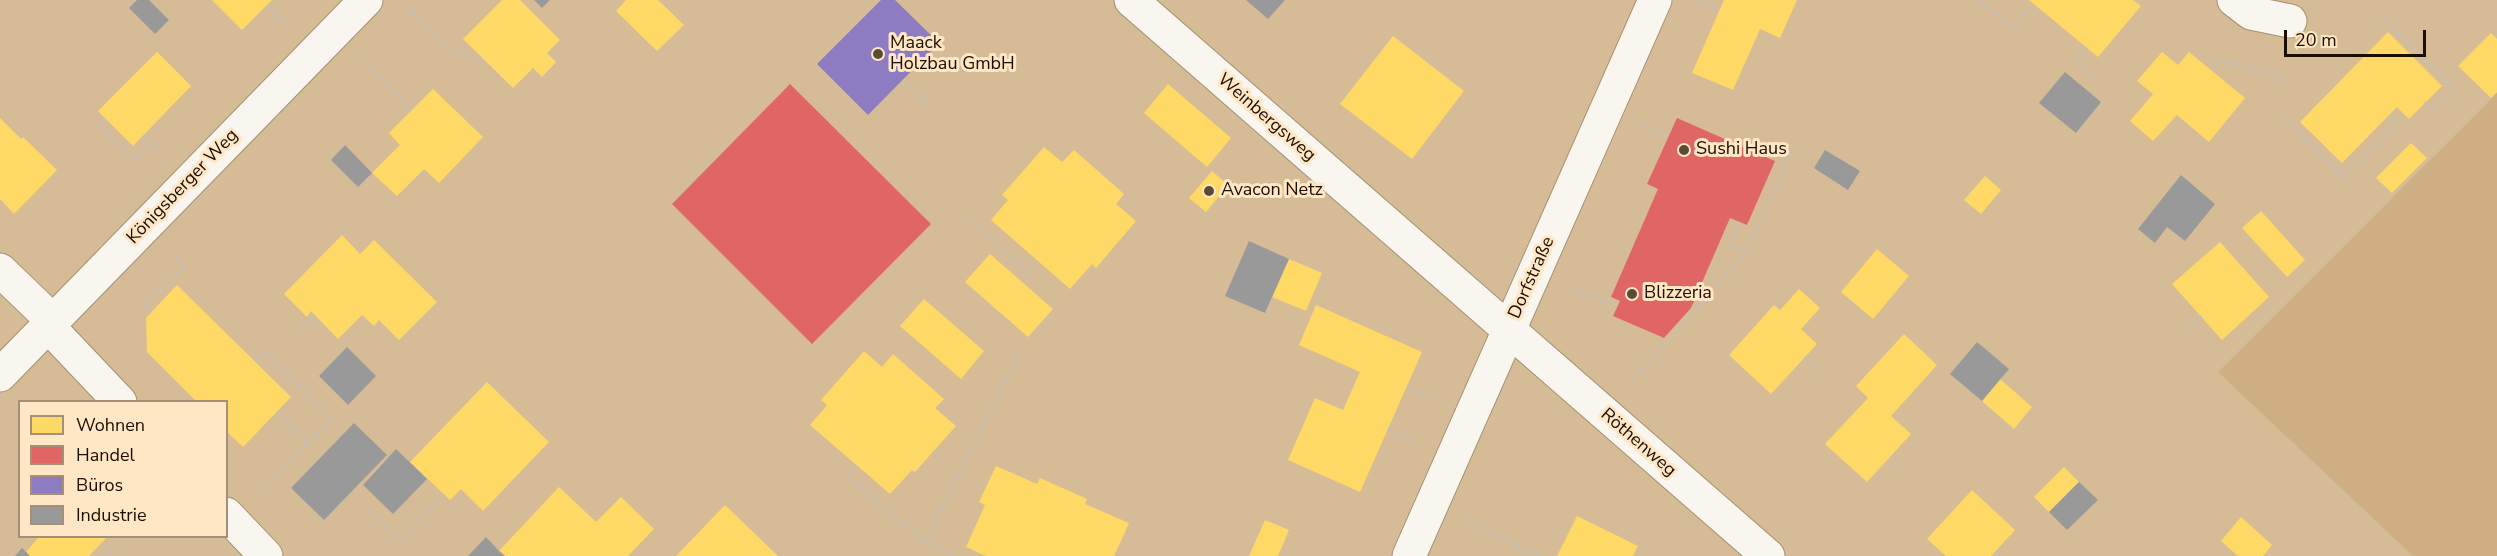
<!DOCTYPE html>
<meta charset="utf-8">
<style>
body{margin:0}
#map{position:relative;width:2497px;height:556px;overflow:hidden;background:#d6bc96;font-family:"Nunito Sans",sans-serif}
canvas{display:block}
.legend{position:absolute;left:18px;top:400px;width:210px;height:138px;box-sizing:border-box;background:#ffe6c5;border:2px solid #a49076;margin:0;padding:8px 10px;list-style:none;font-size:18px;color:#1b0e00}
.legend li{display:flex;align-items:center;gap:12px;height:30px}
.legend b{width:30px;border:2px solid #a49076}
.scale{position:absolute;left:2284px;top:30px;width:142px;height:27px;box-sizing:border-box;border:3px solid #1b0e00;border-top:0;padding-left:8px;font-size:18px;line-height:21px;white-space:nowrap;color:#1b0e00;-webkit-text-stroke:4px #ffe6c5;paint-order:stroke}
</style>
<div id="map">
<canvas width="2497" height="556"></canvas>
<ul class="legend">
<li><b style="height:16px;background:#ffd966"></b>Wohnen</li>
<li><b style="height:16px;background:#e06666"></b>Handel</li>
<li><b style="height:16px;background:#8e7cc3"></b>Büros</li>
<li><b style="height:16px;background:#999"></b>Industrie</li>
</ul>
<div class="scale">20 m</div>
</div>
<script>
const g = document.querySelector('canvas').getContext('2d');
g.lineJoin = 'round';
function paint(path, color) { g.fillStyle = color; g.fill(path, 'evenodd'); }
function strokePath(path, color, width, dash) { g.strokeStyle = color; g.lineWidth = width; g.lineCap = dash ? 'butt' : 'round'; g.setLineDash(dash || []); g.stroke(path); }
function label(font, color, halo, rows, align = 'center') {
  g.font = font + ' "Nunito Sans",sans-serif'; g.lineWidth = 6; g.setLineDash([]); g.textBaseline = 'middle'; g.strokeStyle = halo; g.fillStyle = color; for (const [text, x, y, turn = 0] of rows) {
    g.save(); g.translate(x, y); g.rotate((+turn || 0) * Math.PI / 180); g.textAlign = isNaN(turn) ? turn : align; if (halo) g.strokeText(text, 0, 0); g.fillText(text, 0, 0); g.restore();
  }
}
paint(new Path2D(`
 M2497 93V556H2413L2218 372Z`), '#ceaf83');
paint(new Path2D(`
 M212 0H272L242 30Z
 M502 0H520L560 40 547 53 556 62 542 77 533 68 513 88 463 39Z
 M626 0H658L684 25 657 51 616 11Z
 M1724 0H1797L1780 38 1760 29 1733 90 1692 73Z
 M2029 0H2133L2141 6 2098 57Z
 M2388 32 2442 86 2409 119 2397 107 2342 163 2300 122Z
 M2491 33 2497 39V92L2491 98 2458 66Z
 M1393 36 1464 91 1412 159 1340 104Z
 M157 52 191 86 133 146 98 111Z
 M2162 52 2178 65 2189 52 2245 98 2209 142 2177 115 2153 141 2130 121 2153 94 2137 81Z
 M1168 84 1231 138 1207 167 1144 113Z
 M433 89 483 137 439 183 424 169 397 196 372 173 400 145 389 133Z
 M0 118 21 139 23 137 57 170 14 214 0 199Z
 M2411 143 2427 158 2392 193 2376 178Z
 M1044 147 1062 162 1074 150 1124 194 1116 204 1136 221 1096 268 1092 264 1070 289 991 220 1008 200 1002 195Z
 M1212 171 1228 185 1206 212 1189 198Z
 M1985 176 2001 190 1981 214 1964 200Z
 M2261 211 2305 260 2287 277 2242 228Z
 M342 235 360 254 374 240 437 302 399 340 379 320 374 326 362 315 338 339 311 311 307 317 284 294Z
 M2220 242 2269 297 2222 340 2172 284Z
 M1877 249 1909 276 1873 319 1841 292Z
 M990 254 1053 309 1028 337 965 282Z
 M1289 259 1322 273 1306 311 1272 297Z
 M177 285 291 397 243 447 226 431V402H197L147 352 146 318Z
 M1799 289 1820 308 1801 329 1817 344 1771 394 1729 355 1774 305 1780 310Z
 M924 299 984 351 961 379 900 326Z
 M1316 305 1422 352 1360 492 1288 460 1315 398 1343 410 1360 372 1299 345Z
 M1904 334 1937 365 1891 416 1911 434 1867 482 1825 444 1868 398 1856 386Z
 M864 351 882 367 893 354 944 399 935 408 956 426 915 472 912 470 890 494 810 425 827 405 821 400Z
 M2000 379 2032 407 2014 429 1982 401Z
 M487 382 549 442 483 511 461 489 450 500 410 462Z
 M996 466 1037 484 1040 478 1087 499 1085 504 1129 523 1114 556H986L966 547 985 505 979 502Z
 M2064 467 2079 482 2049 512 2034 497Z
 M559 487 596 522 621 497 654 529 628 556H505L499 551Z
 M1972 490 2015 530 1991 556H1946L1927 539Z
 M725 505 778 556H676Z
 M1577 516 1638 546 1633 556H1557Z
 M2241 517 2272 545 2263 556H2238L2221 541Z
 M1265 520 1289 530 1278 556H1249Z
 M40 536H108L89 556H30L26 552Z`), '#ffd966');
paint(new Path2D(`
 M790 84 931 224 812 344 672 204Z
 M1677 118 1775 161 1747 225 1730 218 1691 308 1664 338 1613 316 1620 301 1611 297 1658 189 1647 184Z`), '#e06666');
paint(new Path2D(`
 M881 0H895L939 43 868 115 817 64Z`), '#8e7cc3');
paint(new Path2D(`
 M137 0H149L169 20 155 34 129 8Z
 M534 0H550L542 8Z
 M1246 0H1285L1268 19Z
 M2065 72 2101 102 2076 133 2039 103Z
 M345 145 372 173 358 187 331 160Z
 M1825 150 1860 171 1848 190 1814 168Z
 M2181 175 2215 204 2185 241 2167 227 2155 243 2138 229Z
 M1249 241 1289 259 1265 313 1225 296Z
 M1977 342 2009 369 1982 401 1950 374Z
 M347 347 376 376 348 405 319 376Z
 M354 423 387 455 324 520 291 488Z
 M396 449 427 479 393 514 363 485Z
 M2079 482 2098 500 2067 530 2049 512Z
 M486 537 499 551 505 556H468Z
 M22 548 30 556H15Z`), '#999');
const minor = new Path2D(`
 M1131 0 1768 556
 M2234 0 2251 13 2290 21
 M0 270 53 321
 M48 326 120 402
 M0 375 366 0
 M226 514 266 556
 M1409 556 1655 0`);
strokePath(minor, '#a49071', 35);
strokePath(new Path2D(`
 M1697 0 1719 10
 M1979 0 2013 28 2033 4
 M267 5 285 23
 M407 7 452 51 483 59
 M2382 17 2455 90 2434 111 2425 102
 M2086 47 2075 60 2093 75
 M363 62 412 110
 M2212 70 2219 61 2271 71 2286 84
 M903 80 931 107
 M2285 118 2343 177 2397 123 2389 116
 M105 119 99 125 135 160 150 144
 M1644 126 1668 136
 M143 136 159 152
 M970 221 1029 272 1038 261
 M1739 222 1729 245 1747 253
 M1573 289 1616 307
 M152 311 145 304 185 265 176 256
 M2189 329 2202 317
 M301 331 316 317
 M1805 357 1819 369
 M256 362 265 352 332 419 308 444
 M1631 381 1747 253 1793 148
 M1407 387 1434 399
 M1388 429 1415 441
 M1890 458 1898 466
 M856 465 847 475 925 542
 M262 490 308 444 277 412
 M369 510 401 540 444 494
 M1469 521 1538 556
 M1996 553 1999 556
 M103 556 122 536
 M955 556 925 542 1019 353`), '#c6bfb4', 4, [3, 4.5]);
strokePath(minor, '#f9f5ef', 33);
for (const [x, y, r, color] of [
 [878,54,6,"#5c4b34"],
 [1684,150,6,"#5c4b34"],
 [1209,191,6,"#5c4b34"],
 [1632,294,6,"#5c4b34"]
]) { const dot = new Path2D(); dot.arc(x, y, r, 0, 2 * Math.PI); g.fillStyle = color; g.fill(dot); strokePath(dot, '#ffe6c5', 2); }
label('18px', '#1b0e00', '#ffe6c5', [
 ["Maack",890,44],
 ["Holzbau GmbH",890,65],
 ["Sushi Haus",1696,150],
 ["Avacon Netz",1221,191],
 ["Blizzeria",1644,294]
], 'left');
label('18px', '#1b0e00', '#ffe6c5', [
 ["Weinbergsweg",1266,118,41],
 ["Königsberger Weg",183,187,-46],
 ["Dorfstraße",1532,278,-66],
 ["Röthenweg",1638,443,41]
]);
</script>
